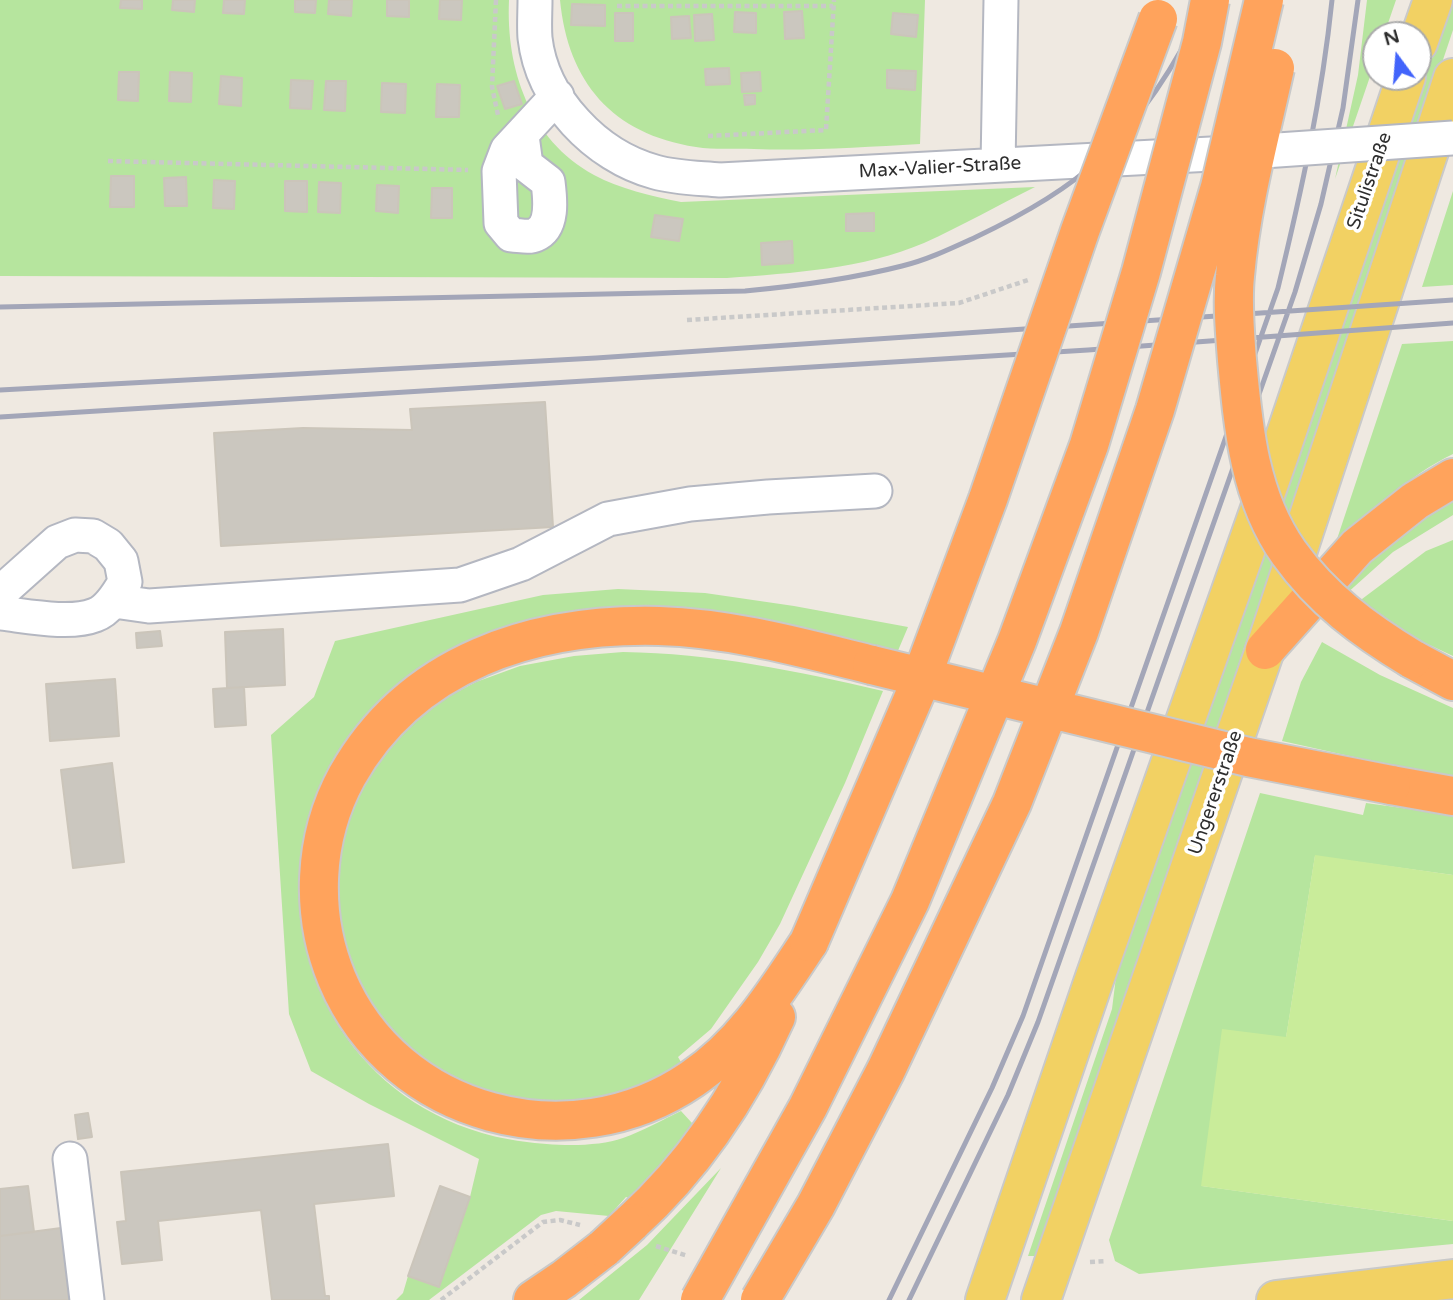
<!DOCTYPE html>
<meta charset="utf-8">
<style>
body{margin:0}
#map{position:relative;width:1453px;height:1300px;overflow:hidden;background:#efe9e1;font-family:"Varela Round",sans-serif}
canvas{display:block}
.north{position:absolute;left:1362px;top:21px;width:70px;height:70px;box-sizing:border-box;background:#fff;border:2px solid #ababab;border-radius:50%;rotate:344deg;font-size:19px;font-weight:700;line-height:28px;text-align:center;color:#2e2e2e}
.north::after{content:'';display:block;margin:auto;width:24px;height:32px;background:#4264fb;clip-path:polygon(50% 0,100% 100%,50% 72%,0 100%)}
</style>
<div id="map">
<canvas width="1453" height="1300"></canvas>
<div class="north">N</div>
</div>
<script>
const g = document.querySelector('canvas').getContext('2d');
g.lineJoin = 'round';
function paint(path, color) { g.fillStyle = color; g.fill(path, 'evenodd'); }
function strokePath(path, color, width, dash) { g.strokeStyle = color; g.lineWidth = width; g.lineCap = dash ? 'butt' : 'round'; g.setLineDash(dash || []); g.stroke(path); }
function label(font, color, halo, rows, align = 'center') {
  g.font = font + ' "Varela Round",sans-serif'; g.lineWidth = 7; g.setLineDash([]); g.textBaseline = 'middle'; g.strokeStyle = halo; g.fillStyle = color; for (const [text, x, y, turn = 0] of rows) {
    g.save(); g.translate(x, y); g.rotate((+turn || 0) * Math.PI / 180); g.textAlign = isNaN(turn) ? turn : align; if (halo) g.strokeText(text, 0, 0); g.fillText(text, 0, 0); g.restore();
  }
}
paint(new Path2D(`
 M0 0H509C506 69 529 139 594 175 620 189 651 196 681 202L1035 187C998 205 962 226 924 243 863 269 793 273 727 278L0 276Z
 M560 0H925L920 144C864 147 809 151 754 149 735 148 714 150 696 147 612 134 568 82 560 0Z
 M1367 0H1396L1384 35H1376V59L1335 179 1358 75Z
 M1450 0H1453V30L1403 179 1038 1256H1028L1112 1009 1116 977 1250 592Z
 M1453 191V285L1422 287Z
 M1453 341V454C1407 476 1371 513 1334 548L1402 344Z
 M1453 499V515L1393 552 1345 595 1342 587C1378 555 1413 524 1453 499Z
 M1453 540V656L1385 624 1354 605 1426 551Z
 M618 589 705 593 794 606 908 627 897 653 617 609C513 614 414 649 350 735 329 764 316 798 308 832 277 965 350 1094 482 1133 519 1144 586 1151 623 1138 643 1131 662 1120 681 1111L692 1123 688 1139 639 1202 626 1197 609 1216 556 1211 541 1215 429 1300H396L403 1293 408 1276 439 1286 470 1197 479 1159 369 1104 311 1071 289 1014 271 735 314 697 335 641 543 595Z
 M1322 642 1380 675 1453 708V779L1282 741 1301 682Z
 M623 652C712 653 796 671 883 691L845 783 780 924 758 962 711 1029 678 1057 685 1069 658 1084 560 1109 470 1094 374 1021 335 934V861L363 775 412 721 440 701 476 682 520 666 574 656Z
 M1260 793 1363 815 1366 803 1453 815V875L1315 856 1286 1038 1202 1186 1453 1221V1244L1139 1274 1115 1261 1109 1240Z
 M721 1168 639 1300H579L647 1245Z`), '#b6e59e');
paint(new Path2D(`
 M1315 855 1453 875V1221L1201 1186 1222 1029 1286 1037Z`), '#c9ec9a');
const building = new Path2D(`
 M121 0H142V9L120 8Z
 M173 0H195L194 12 172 10Z
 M224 0H245L244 14 223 13Z
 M295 0H316L315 13 295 12Z
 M329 0H352L351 16 328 14Z
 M387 0H409V17L387 16Z
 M440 0H462L461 20 439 19Z
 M572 4 605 5V26L571 25Z
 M802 11 804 38 785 39 784 12Z
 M735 12 756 13V33L734 32Z
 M615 13H633V41H615Z
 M893 13 918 15 916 37 891 34Z
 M712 14 714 40 695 41 694 15Z
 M689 16 691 38 672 39 671 17Z
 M729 68 730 84 706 85 705 69Z
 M887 70 916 71 915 90 887 88Z
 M119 72H139L138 101 118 100Z
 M170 72 192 73 191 102 169 101Z
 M760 72 761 91 742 92 741 73Z
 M221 76 242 78 241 106 219 104Z
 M291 80 313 81 311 109 290 108Z
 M326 81H346L345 111 324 110Z
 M514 81 522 104 505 109 497 86Z
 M382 83 406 84 405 113 381 112Z
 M437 84 460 85 459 117H436Z
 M744 95H755V104L745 105Z
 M111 176H134V207H110Z
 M186 177 187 206H165L164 178Z
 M214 180 235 181 234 209 213 208Z
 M285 181H307V212L285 211Z
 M319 182 341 183 340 213 318 212Z
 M377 185 399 186 398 213 376 211Z
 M432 188H452V218H431Z
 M874 213V231H846V214Z
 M655 215 683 219 679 241 651 237Z
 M792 241 793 263 762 265 761 243Z
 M545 402 553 527 221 546 214 433 303 428 412 430 410 409Z
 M283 629 285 685 227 688 225 632Z
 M160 631 162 646 137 648 136 633Z
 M115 679 119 736 50 741 46 684Z
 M244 687 246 725 215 727 213 689Z
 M112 763 124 862 73 868 61 770Z
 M88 1113 92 1137 78 1139 75 1115Z
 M388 1144 394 1196 314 1204 325 1296H329V1300H272L261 1210 158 1221 162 1260 122 1264 117 1222 126 1221 121 1172Z
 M28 1186 34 1232 0 1236V1189Z
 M440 1186 470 1197 439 1287 408 1276Z
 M61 1228 69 1300H0V1236Z`);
paint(building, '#cbc7bf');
strokePath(building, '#cbc5ba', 2);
const minor = new Path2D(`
 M535 0C535 12 534 26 535 38 542 100 596 156 655 172 676 178 698 178 720 180L1249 152
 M522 136 526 165 548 182C550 198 554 227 535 235 529 238 518 235 511 235L501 223 499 171 507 150 557 96
 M998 165 1001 0
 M0 593 57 542 75 535 93 536 108 545 121 561 125 582C118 594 109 610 95 615 70 625 27 616 0 613
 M114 601 149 606 460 585 521 564 608 519 690 504 768 497 875 491
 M70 1159 87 1300`);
const major = new Path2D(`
 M1418 43 1433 0
 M985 1300 1094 980 1281 449 1406 77
 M1041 1300 1265 650 1453 78
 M1276 1300 1453 1279`);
const highway = new Path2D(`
 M1265 650 1357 547 1415 501 1453 478
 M1412 659 1453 681
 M1391 785 1453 796
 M809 942C775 993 744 1044 692 1079 571 1162 395 1117 337 979 310 914 313 838 347 776 411 662 534 623 659 626 731 628 803 648 872 665
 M631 1223C694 1166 741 1095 776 1017
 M533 1300 564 1279 604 1248`);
strokePath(minor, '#b4b7c1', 37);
strokePath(major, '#c9c9c9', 42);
strokePath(highway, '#c9c9c9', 42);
strokePath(new Path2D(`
 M496 0 492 87 498 115
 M617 6H833
 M708 136 826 130 834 0
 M108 161 468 170
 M687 320 959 303 1028 280
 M656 1246 688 1256
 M1090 1262 1107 1261
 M441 1300 543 1222 560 1220 580 1225`), '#c9c9c9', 4.5, [5, 3.5]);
strokePath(minor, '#fff', 33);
strokePath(major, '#f2d163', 38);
strokePath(highway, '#ffa35c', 38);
strokePath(new Path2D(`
 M0 307 745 291C798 286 851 279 902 266 927 260 952 248 976 237 1016 218 1065 191 1097 161 1145 115 1179 60 1207 0
 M0 390 596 358 1453 300
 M0 417 1088 350 1453 323
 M889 1300 992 1088 1023 1016 1278 288C1301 193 1322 98 1332 0
 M909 1300 1008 1095 1038 1022 1295 292 1321 204 1343 108 1358 0`), '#a3a6b8', 5);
const minorBridge = new Path2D(`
 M1249 152 1453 138`);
const highwayBridge = new Path2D(`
 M1275 68C1260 136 1241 206 1235 276 1232 303 1235 333 1237 360 1243 426 1249 497 1289 553 1322 599 1364 630 1412 659
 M872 665 1248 757 1391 785
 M809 942 916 692 988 499 1080 231 1158 19
 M604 1248 631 1223
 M700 1300 808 1107 910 901 1017 641 1089 445 1141 272 1202 42 1210 0
 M760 1300 816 1205 886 1070 1012 803 1079 632 1155 410 1220 187 1264 0`);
strokePath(minorBridge, '#b4b7c1', 37, []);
strokePath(highwayBridge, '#c9c9c9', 42, []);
strokePath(minorBridge, '#fff', 33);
strokePath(highwayBridge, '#ffa35c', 38);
label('19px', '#2e2e2e', '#fff', [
 ["Max-Valier-Straße",940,168,-3],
 ["Situlistraße",1370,181,-71],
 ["Ungererstraße",1216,793,-71]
]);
</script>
